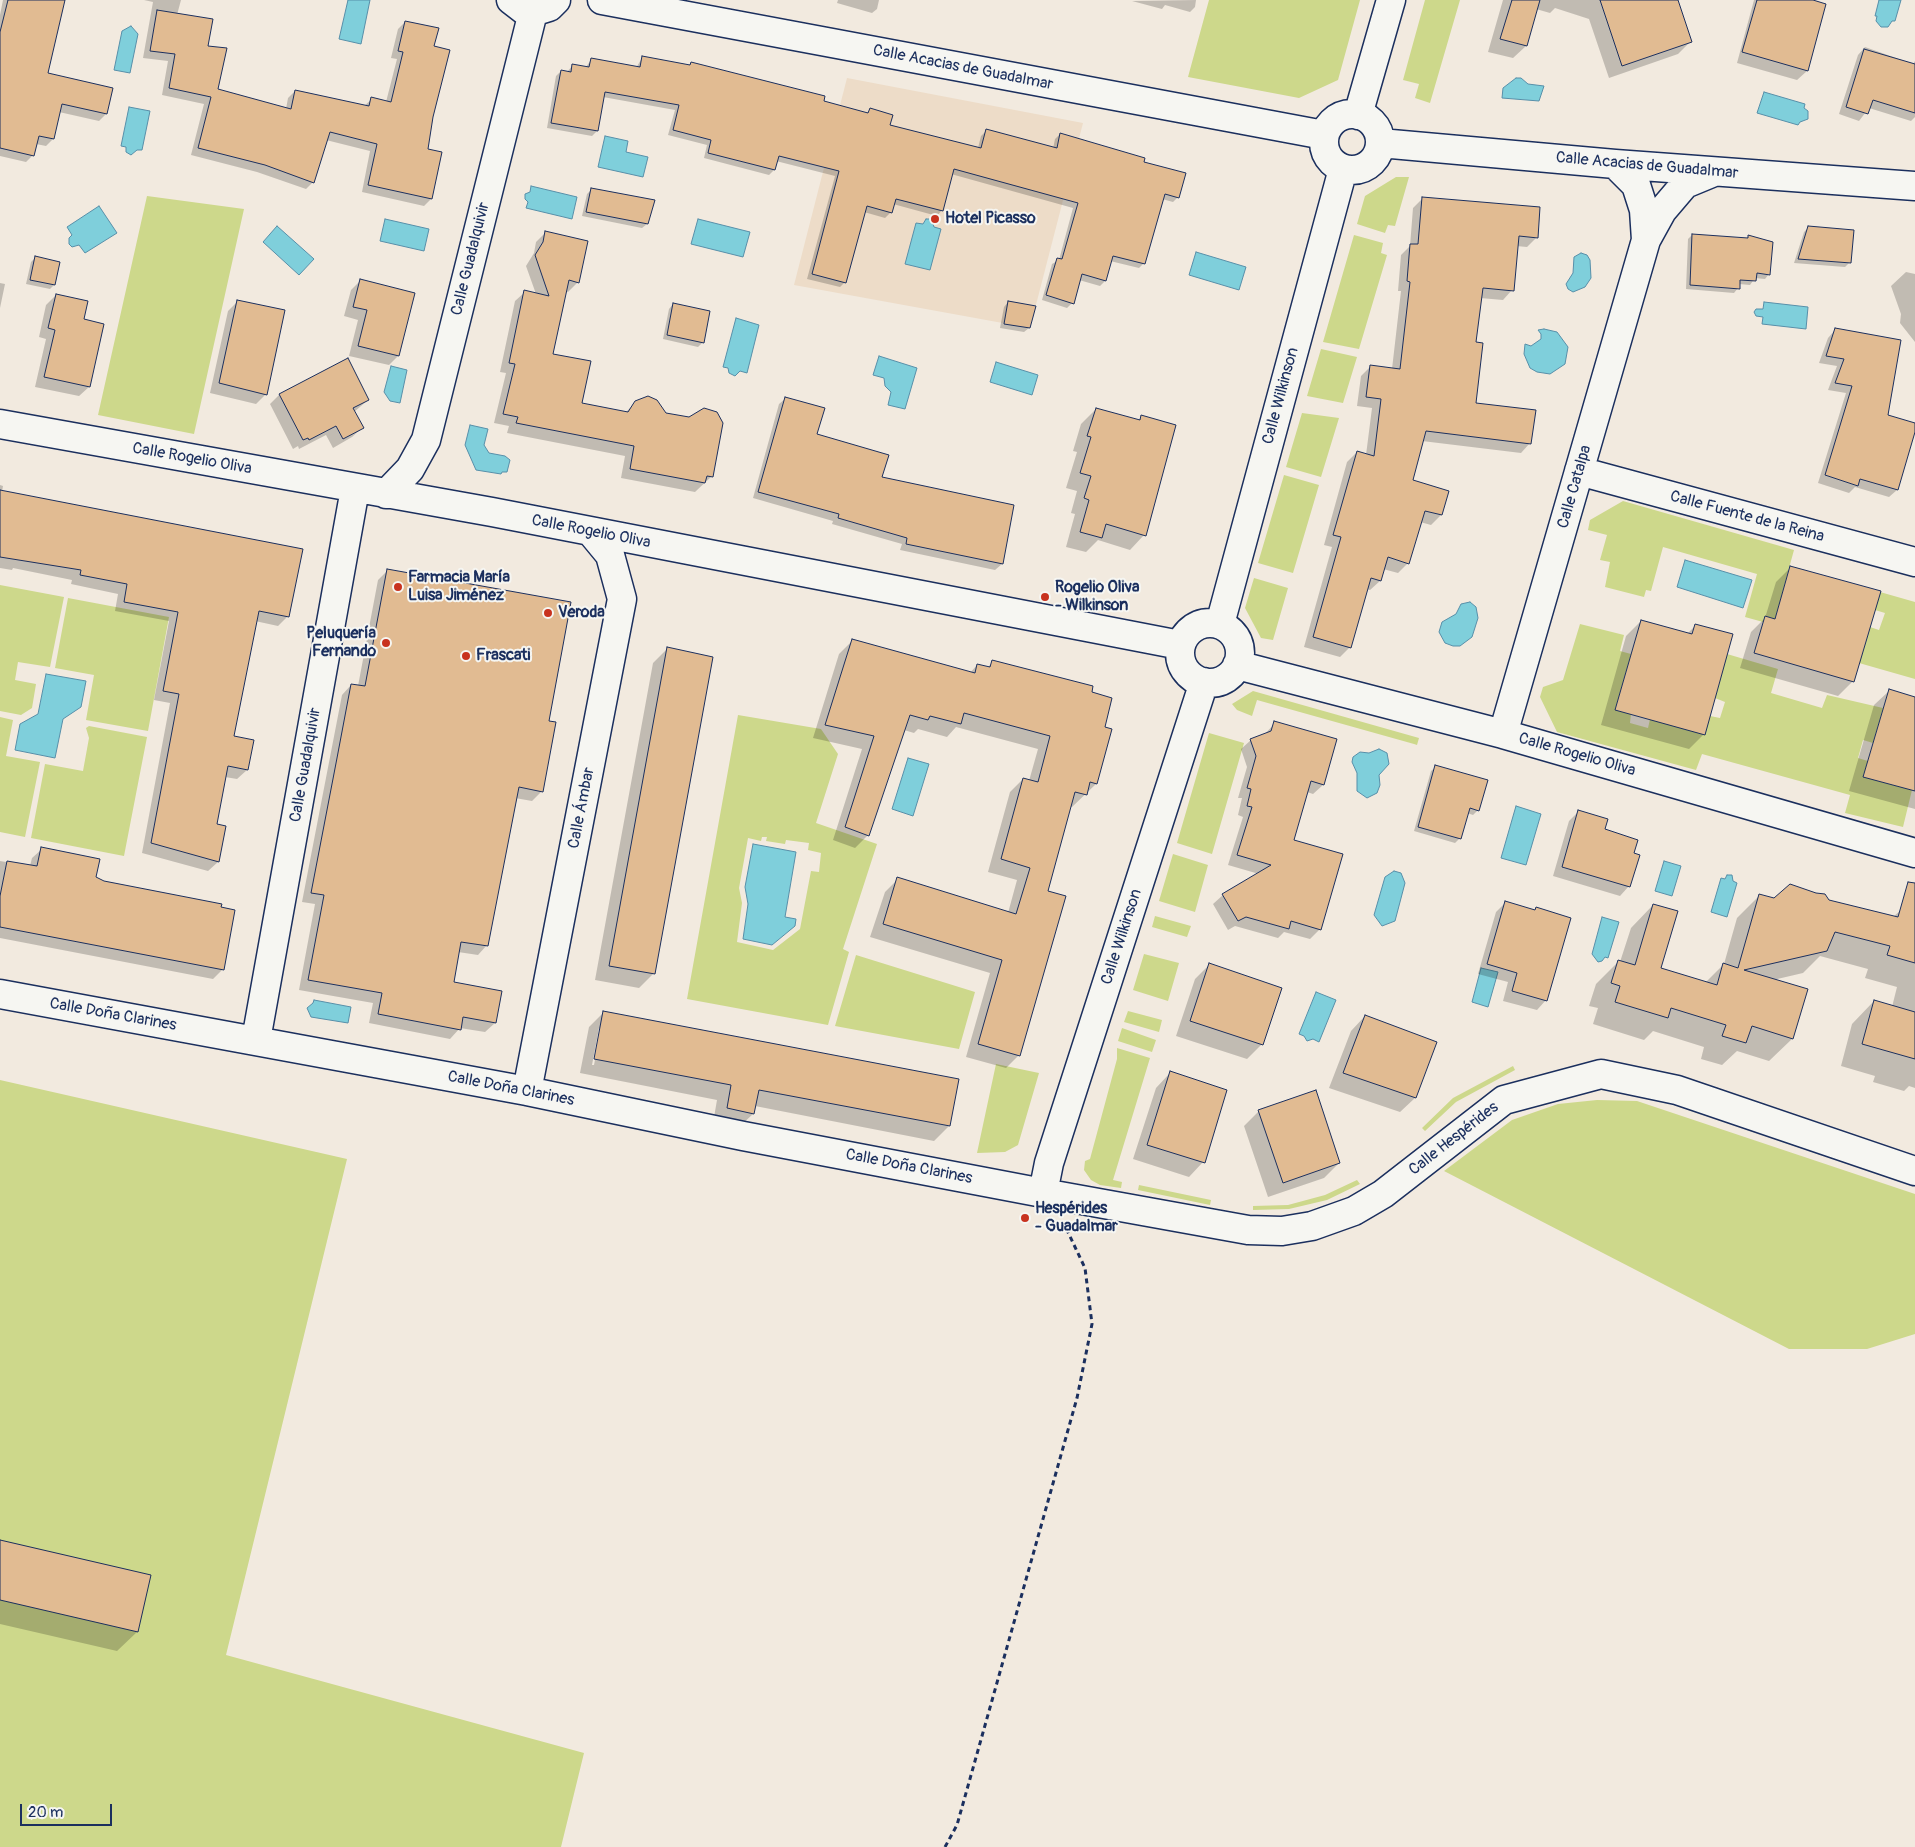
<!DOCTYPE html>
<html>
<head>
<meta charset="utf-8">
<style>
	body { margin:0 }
	#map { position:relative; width:1915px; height:1847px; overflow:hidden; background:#f2eadf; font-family:Pangolin,sans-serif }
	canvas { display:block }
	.scale { position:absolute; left:20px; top:1804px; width:92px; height:22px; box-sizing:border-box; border:2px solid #1b2f5e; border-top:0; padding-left:6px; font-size:15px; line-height:18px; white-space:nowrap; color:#1b2f5e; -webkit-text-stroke:4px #f6f6f2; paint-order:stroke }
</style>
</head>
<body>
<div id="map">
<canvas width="1915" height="1847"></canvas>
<div class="scale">20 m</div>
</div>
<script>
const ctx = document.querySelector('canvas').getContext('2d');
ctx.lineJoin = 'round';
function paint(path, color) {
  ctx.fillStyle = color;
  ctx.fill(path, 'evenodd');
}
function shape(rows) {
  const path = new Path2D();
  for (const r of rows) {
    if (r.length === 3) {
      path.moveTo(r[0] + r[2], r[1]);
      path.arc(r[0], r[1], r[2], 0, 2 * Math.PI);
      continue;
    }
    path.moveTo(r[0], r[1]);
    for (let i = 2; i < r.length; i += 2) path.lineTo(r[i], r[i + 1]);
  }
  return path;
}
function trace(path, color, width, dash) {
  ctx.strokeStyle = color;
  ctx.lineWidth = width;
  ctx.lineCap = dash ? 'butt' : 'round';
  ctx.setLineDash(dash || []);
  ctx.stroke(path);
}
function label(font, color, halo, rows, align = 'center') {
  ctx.font = font + ' Pangolin,sans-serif';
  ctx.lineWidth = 4;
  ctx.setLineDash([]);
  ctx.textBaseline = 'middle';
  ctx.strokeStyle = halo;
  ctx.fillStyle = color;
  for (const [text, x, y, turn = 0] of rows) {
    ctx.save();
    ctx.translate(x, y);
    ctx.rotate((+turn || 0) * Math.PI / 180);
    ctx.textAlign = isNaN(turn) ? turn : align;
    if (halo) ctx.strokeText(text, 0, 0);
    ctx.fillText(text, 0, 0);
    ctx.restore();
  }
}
const built = shape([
	[847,78,1083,123,1030,328,794,285]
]);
const green = shape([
	[1209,0,1360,0,1338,80,1299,98,1188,77],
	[1425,0,1460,0,1430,103,1415,98,1419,84,1403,80],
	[1396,177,1409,177,1395,226,1388,225,1385,233,1357,224,1365,196],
	[147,196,244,209,194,434,98,415],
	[1354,235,1383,243,1381,253,1387,255,1359,349,1323,342],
	[1321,349,1357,357,1343,403,1307,396],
	[1302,413,1339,418,1321,477,1286,467],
	[1284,475,1319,485,1293,573,1258,563],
	[1623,501,1794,550,1775,619,1765,616,1763,622,1745,617,1757,574,1663,547,1651,591,1646,590,1644,597,1605,587,1610,562,1600,560,1607,535,1588,530,1590,520],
	[1254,578,1288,588,1273,640,1261,638,1245,608],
	[0,585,64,597,50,667,18,662,15,680,36,684,32,708,21,715,0,711],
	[1880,592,1915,602,1915,679,1859,663,1870,627,1879,630,1885,613,1875,610],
	[68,598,169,617,148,731,86,720,94,675,55,668],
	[1580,624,1624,635,1620,651,1631,654,1615,710,1631,714,1630,723,1648,728,1650,719,1710,716,1720,718,1725,702,1715,698,1727,654,1778,669,1771,693,1822,708,1827,695,1883,708,1873,743,1863,740,1858,758,1868,761,1863,776,1912,790,1903,827,1845,813,1850,795,1702,754,1696,770,1557,732,1540,697,1543,687,1563,680],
	[1253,691,1419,738,1417,745,1414,744,1257,700,1252,716,1237,710,1232,704],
	[738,715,821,729,838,754,816,823,877,844,843,949,849,952,828,1025,687,999],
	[762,837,767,837,766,841,785,844,786,840,809,843,808,850,821,853,819,872,811,871,800,929,773,950,737,942,742,903,739,888,748,838,761,841],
	[0,717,13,720,6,756,40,762,25,837,0,832],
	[89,726,147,737,124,856,31,838,45,764,83,771,89,738,86,728],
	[1209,733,1244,743,1212,854,1177,843],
	[1173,854,1208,865,1195,912,1159,901],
	[1155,916,1191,926,1187,937,1152,927],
	[1144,954,1179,963,1168,1001,1133,990],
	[856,955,975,992,959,1049,835,1026],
	[1128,1011,1162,1020,1159,1032,1124,1022],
	[1122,1028,1156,1040,1152,1052,1118,1041],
	[1117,1048,1150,1058,1113,1180,1122,1182,1121,1188,1100,1185,1091,1180,1084,1170,1085,1161,1090,1159,1117,1059],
	[996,1064,1039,1073,1018,1145,1005,1152,977,1153],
	[1513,1066,1515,1070,1456,1102,1425,1131,1422,1128,1453,1098],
	[0,1080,347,1159,226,1655,584,1753,561,1847,0,1847],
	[1597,1100,1637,1101,1915,1194,1915,1334,1867,1349,1789,1349,1444,1171,1512,1120,1558,1104],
	[1357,1180,1360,1184,1327,1200,1289,1209,1253,1210,1253,1206,1288,1205,1325,1195],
	[1139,1185,1211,1200,1210,1205,1138,1190]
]);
const water = shape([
	[348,0,370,0,361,44,339,39,348,0],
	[1879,0,1901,0,1895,21,1892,21,1888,27,1881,27,1876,21,1877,16,1875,16,1879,0],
	[131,26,138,34,130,73,114,70,122,31,131,26],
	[1516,78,1521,78,1528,84,1544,86,1539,101,1502,98,1503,88,1516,78],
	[1764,92,1805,104,1804,108,1808,111,1808,119,1800,122,1798,125,1757,113,1764,92],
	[129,107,150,111,142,150,137,150,131,155,126,152,126,147,121,146,129,107],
	[605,136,628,141,626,152,648,157,643,177,598,167,605,136],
	[531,186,577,197,572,219,526,208,528,202,525,199,525,194,530,192,531,186],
	[99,206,117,233,85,253,79,245,72,247,69,244,69,238,72,235,67,227,99,206],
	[385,219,429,229,424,251,380,241,385,219],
	[698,219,750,232,743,257,691,244,698,219],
	[926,219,931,219,934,227,941,229,930,270,905,264,916,223,923,224,926,219],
	[277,226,314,259,299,275,263,242,277,226],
	[1196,252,1246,267,1239,290,1189,275,1196,252],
	[1581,253,1587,255,1590,260,1591,278,1585,287,1573,292,1568,289,1566,284,1573,273,1574,257,1581,253],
	[1764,302,1808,307,1806,329,1762,324,1763,317,1756,316,1754,312,1756,309,1763,309,1764,302],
	[736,318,759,325,747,373,740,371,735,376,729,373,728,368,723,367,736,318],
	[1544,329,1557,332,1568,347,1565,364,1550,374,1537,372,1530,368,1524,354,1525,344,1531,346,1541,339,1541,334,1538,330,1544,329],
	[879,356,917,368,905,409,888,405,891,392,885,386,884,378,873,375,879,356],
	[996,362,1038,375,1032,395,990,382,996,362],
	[391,366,407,370,400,403,390,401,384,392,391,366],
	[470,425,488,429,484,445,489,453,505,456,510,460,507,472,502,472,501,474,476,470,465,445,470,425],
	[1685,560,1752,580,1743,608,1677,587,1685,560],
	[1470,602,1476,607,1478,618,1472,637,1460,646,1453,646,1445,643,1439,632,1442,622,1456,614,1461,604,1470,602],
	[46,674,86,681,81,707,63,719,55,758,15,750,20,724,38,714,46,674],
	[1379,749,1387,753,1389,764,1379,775,1380,785,1377,793,1367,798,1357,791,1357,773,1352,762,1353,757,1360,752,1369,753,1379,749],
	[908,758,929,764,913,816,892,809,908,758],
	[1516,806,1541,814,1526,865,1501,858,1516,806],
	[753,844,796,852,785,917,796,919,795,926,772,945,743,939,748,904,745,887,753,844],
	[1664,861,1681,866,1672,896,1655,891,1664,861],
	[1394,871,1401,873,1405,883,1395,921,1382,926,1374,915,1385,877,1394,871],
	[1727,875,1732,875,1733,881,1737,883,1727,917,1711,912,1721,878,1725,879,1727,875],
	[1602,917,1619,922,1608,958,1605,957,1602,961,1598,962,1592,954,1602,917],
	[1481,968,1498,972,1488,1007,1472,1002,1481,968],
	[1316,992,1336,1000,1319,1042,1313,1039,1307,1041,1304,1036,1299,1034,1316,992],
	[314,1000,351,1007,348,1023,311,1017,307,1008,313,1003,314,1000]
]);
const shadow = shape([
	[3,0,64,0,47,73,106,114,99,121,59,112,53,139,46,146,36,144,33,155,26,162,0,156,0,15],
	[144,0,181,0,177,15,207,47,216,90,286,109,288,98,295,91,364,106,372,99,386,102,397,59,391,58,398,29,405,22,432,47,432,116,427,150,431,199,424,206,362,192,370,151,326,140,313,182,306,189,257,172,191,155,204,104,162,95,168,61,143,58,153,2],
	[838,0,879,0,877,9,872,13,837,3],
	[1196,0,1195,7,1190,12,1165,5,1162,9,1132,1],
	[1503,0,1677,0,1691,41,1678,54,1609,78,1589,19,1555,8,1550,13,1536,9,1526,46,1513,58,1488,52],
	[1754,0,1809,0,1807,71,1797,80,1737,63],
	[1865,47,1913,64,1915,61,1915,117,1911,121,1869,108,1859,121,1839,114,1858,55],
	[642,58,689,66,691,64,866,114,870,110,888,126,978,148,981,136,986,131,1053,149,1055,139,1060,134,1143,163,1178,197,1173,202,1162,199,1144,263,1139,268,1110,261,1105,281,1100,286,1079,280,1072,303,1067,308,1042,300,1052,264,1059,260,1073,208,951,174,942,210,937,216,893,204,890,213,885,218,864,212,845,282,840,287,807,279,835,176,776,161,774,170,769,175,704,158,707,145,668,135,675,110,603,97,597,131,592,136,547,128,556,76,561,71,567,72,573,65,586,67,591,60,636,68],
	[592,189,647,224,642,228,582,216,587,194],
	[1423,198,1536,238,1527,247,1516,246,1512,290,1503,300,1480,298,1474,343,1474,404,1530,443,1521,453,1422,441,1411,481,1441,515,1431,525,1420,522,1408,563,1398,573,1383,569,1380,581,1370,590,1366,589,1350,647,1340,657,1304,647,1332,547,1324,545,1347,462,1357,452,1366,455,1372,408,1357,406,1361,376,1371,366,1392,369,1401,291,1398,291,1401,255,1410,246,1413,208],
	[1808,228,1850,262,1845,267,1794,263,1804,232],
	[546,232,578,282,568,292,565,291,552,355,581,404,626,412,636,402,712,476,695,492,621,478,625,456,507,433,509,426,494,423,506,373,500,372,515,301,525,292,536,294,526,266,534,253,536,242],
	[1692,235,1746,239,1749,236,1769,274,1765,279,1755,278,1750,285,1739,284,1738,288,1734,293,1686,289,1688,239],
	[35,258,54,285,50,289,26,284,31,262],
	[1906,272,1915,274,1915,342,1900,323,1901,314,1891,286],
	[361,280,398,356,389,365,349,356,358,320,344,316,351,290],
	[0,283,5,284,0,308],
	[56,295,83,320,89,387,79,396,35,387,46,339,39,337,46,305],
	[238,301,266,394,256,404,210,393,228,311],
	[1008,302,1034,307,1029,328,1024,332,1000,328,1004,307],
	[673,304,703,342,698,347,663,339,669,309],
	[1835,330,1887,416,1915,425,1897,490,1889,497,1855,487,1849,493,1818,483,1846,393,1828,390,1837,366,1819,363,1828,338],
	[347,360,368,400,354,412,362,428,352,437,333,448,326,435,299,449,298,446,293,449,270,404,279,395],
	[786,398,815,435,881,478,1012,506,1002,564,995,570,900,550,902,544,832,524,833,521,753,498,779,404],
	[1096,409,1137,421,1142,417,1144,535,1130,550,1098,540,1086,552,1066,547,1075,514,1071,513,1077,491,1066,488,1077,452,1073,451,1081,424],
	[0,485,3,486,2,492,288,616,278,626,255,621,233,737,247,770,237,779,225,777,216,825,218,862,208,871,142,853,170,703,154,700,169,621,115,611,118,594,71,584,72,580,13,568,12,570,0,568],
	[1791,567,1853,681,1838,696,1740,668,1751,632,1765,618,1776,582],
	[388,570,547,722,542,791,532,801,515,798,487,945,478,955,458,952,453,983,495,1023,485,1032,460,1028,450,1039,369,1023,373,1003,299,990,315,904,302,902,342,695,351,685,358,686,378,580],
	[1641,621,1687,634,1696,625,1704,734,1689,749,1601,725,1626,636],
	[852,641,970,673,977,665,987,668,993,662,1090,693,1103,728,1096,784,1072,807,1069,807,1046,892,1019,1055,1006,1068,966,1057,990,973,870,937,885,892,898,879,1008,913,1017,880,988,872,1010,792,1023,779,1029,781,1038,749,956,727,947,737,918,729,914,733,904,730,868,835,855,848,833,840,862,749,813,738,839,654],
	[668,648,654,973,639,988,595,980,653,663],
	[1889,691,1915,698,1915,809,1849,791,1874,705],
	[1275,723,1336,740,1323,785,1313,794,1307,792,1293,840,1320,929,1310,939,1284,932,1278,938,1235,926,1228,930,1213,904,1223,895,1259,874,1228,865,1243,817,1238,815,1242,798,1238,798,1247,767,1241,749,1251,740,1264,735],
	[1436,767,1478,810,1473,815,1467,813,1460,838,1455,843,1414,831,1431,771],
	[1579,811,1632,854,1629,886,1620,896,1553,876,1569,821],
	[42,849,94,878,223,969,213,979,0,938,0,861,30,866,32,858],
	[1760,895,1774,900,1828,901,1893,917,1901,910,1915,914,1915,1088,1909,1086,1904,1091,1873,1082,1875,1076,1841,1066,1852,1024,1874,1001,1892,1007,1897,987,1865,978,1868,969,1820,956,1803,973,1773,980,1792,1039,1769,1061,1737,1051,1722,1065,1701,1059,1704,1047,1653,1031,1644,1040,1593,1024,1598,1008,1589,1006,1596,984,1618,962,1620,962,1631,928,1653,905,1659,969,1705,983,1724,964,1737,918],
	[1505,903,1534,911,1536,909,1546,1000,1537,1010,1503,1001,1508,982,1478,974,1496,912],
	[1210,964,1262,1044,1247,1059,1176,1036,1195,979],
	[604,1012,949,1126,934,1141,755,1106,753,1114,738,1128,713,1123,717,1100,580,1073,589,1027],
	[599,1028,601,1028,594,1065,592,1065],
	[1365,1016,1415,1098,1400,1112,1329,1088,1351,1031],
	[1170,1073,1203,1162,1189,1177,1133,1159,1156,1088],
	[1259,1111,1339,1163,1324,1178,1268,1197,1244,1126],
	[0,1541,137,1632,117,1651,0,1624]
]);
const building = shape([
	[8,0,65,0,48,73,113,88,107,114,62,104,54,139,39,136,34,156,0,148,0,32,8,0],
	[1512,0,1540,0,1527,46,1500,39,1512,0],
	[1600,0,1678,0,1692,42,1622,66,1600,0],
	[1757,0,1813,0,1826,4,1808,71,1742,52,1757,0],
	[157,10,213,19,208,46,227,48,218,89,291,109,295,90,369,106,371,97,391,102,403,52,398,51,405,21,439,28,434,46,450,50,433,117,428,149,442,152,432,199,368,185,377,144,330,132,314,183,265,165,198,148,211,97,169,88,175,54,150,51,157,10],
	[1864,49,1915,64,1915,113,1873,100,1868,114,1846,107,1864,49],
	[642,56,690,65,691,62,825,96,824,101,868,113,870,108,893,115,890,125,981,148,986,129,1057,148,1060,133,1145,158,1144,162,1186,173,1179,198,1165,194,1145,264,1113,256,1106,281,1082,274,1074,304,1046,295,1057,258,1062,259,1078,203,954,169,943,211,896,199,892,213,867,206,846,283,812,274,839,171,779,156,775,170,708,153,711,140,673,130,679,105,605,92,598,131,551,123,561,70,571,72,572,64,589,67,591,58,640,67,642,56],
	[591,188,655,200,648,224,586,212,591,188],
	[1422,197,1540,207,1538,238,1519,236,1514,291,1483,288,1476,342,1483,343,1476,403,1536,410,1531,444,1426,431,1413,480,1449,491,1442,515,1425,511,1409,564,1388,557,1381,581,1371,578,1351,648,1313,637,1341,537,1333,535,1357,451,1374,456,1381,399,1366,397,1370,365,1400,369,1410,282,1407,281,1410,244,1418,244,1422,197],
	[1808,226,1854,230,1851,263,1798,259,1808,226],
	[545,231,588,241,579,283,569,280,553,354,591,361,582,403,628,412,635,401,648,396,657,400,666,413,689,417,704,408,717,412,723,423,713,477,707,476,705,483,630,469,634,446,516,423,518,417,503,414,515,364,509,363,524,290,549,296,535,255,543,242,545,231],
	[1692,234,1748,238,1748,235,1773,242,1770,275,1757,273,1756,281,1740,280,1740,289,1690,285,1692,234],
	[35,256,60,262,55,285,30,280,35,256],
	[360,279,415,293,399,356,358,346,367,310,353,307,360,279],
	[56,294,88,301,84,319,104,324,90,387,44,377,55,330,48,328,56,294],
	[237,300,285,310,267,395,219,383,237,300],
	[1008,301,1036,306,1030,328,1004,324,1008,301],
	[673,303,710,311,704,343,667,335,673,303],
	[1835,328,1901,340,1888,415,1915,423,1915,432,1898,490,1860,479,1858,486,1825,475,1852,386,1835,383,1844,359,1826,356,1835,328],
	[348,358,369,400,353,408,364,428,343,439,336,426,309,440,308,438,303,440,279,394,348,358],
	[785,397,825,408,817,434,889,455,882,477,1014,505,1003,564,906,544,907,538,838,518,839,514,758,492,785,397],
	[1096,408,1140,420,1141,415,1176,425,1146,536,1106,524,1102,538,1080,532,1089,500,1084,498,1091,476,1080,473,1091,437,1087,436,1096,408],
	[0,490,303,549,289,617,259,611,234,736,254,740,248,770,228,766,217,824,226,826,219,862,151,843,179,694,163,691,178,612,124,602,127,584,80,575,81,570,0,557,0,490],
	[1790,566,1881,591,1854,682,1754,653,1765,616,1775,619,1790,566],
	[387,569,571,602,549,721,556,722,543,792,519,787,488,946,461,942,454,982,502,991,496,1023,463,1017,461,1030,378,1014,382,993,308,980,324,895,311,893,337,758,351,684,365,686,387,569],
	[1641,620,1692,634,1695,624,1733,634,1705,735,1615,710,1641,620],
	[852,639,975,673,977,664,990,667,992,660,1093,686,1092,692,1112,698,1105,727,1112,729,1097,784,1090,782,1087,795,1075,792,1048,891,1066,896,1020,1056,978,1044,1002,960,883,924,897,877,1016,914,1030,868,1001,859,1023,778,1038,782,1050,736,964,713,961,724,930,716,928,720,910,715,869,836,845,827,874,736,825,725,852,639],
	[667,647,713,657,655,974,609,966,667,647],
	[1889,689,1915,697,1915,791,1863,777,1889,689],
	[1274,721,1337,739,1324,785,1311,781,1294,840,1343,854,1321,930,1291,921,1289,929,1246,917,1238,921,1222,894,1271,865,1237,855,1252,807,1247,806,1251,789,1247,788,1256,756,1250,739,1271,731,1274,721],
	[1435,765,1488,780,1479,811,1470,808,1461,839,1418,827,1435,765],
	[1578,810,1608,819,1605,829,1638,840,1634,853,1640,855,1630,887,1562,867,1578,810],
	[41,847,100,859,96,877,104,881,222,904,221,907,235,910,224,970,0,927,0,896,7,861,37,866,41,847],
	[1908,882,1915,883,1915,963,1887,955,1890,946,1835,932,1827,951,1744,970,1808,989,1793,1039,1752,1026,1746,1043,1722,1036,1726,1025,1671,1008,1668,1018,1615,1002,1620,986,1611,983,1618,960,1635,965,1653,904,1678,911,1661,968,1717,985,1723,963,1738,968,1759,894,1774,898,1790,884,1816,893,1825,894,1829,900,1898,917,1908,882],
	[1505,901,1535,910,1536,907,1571,918,1547,1001,1512,991,1517,973,1487,964,1505,901],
	[1209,963,1282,988,1263,1045,1190,1021,1209,963],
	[1874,1000,1915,1012,1915,1059,1862,1044,1874,1000],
	[603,1011,959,1079,950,1126,759,1090,754,1114,727,1108,731,1085,594,1059,603,1011],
	[1365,1015,1437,1042,1416,1098,1343,1073,1365,1015],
	[1170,1071,1227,1090,1205,1163,1147,1145,1170,1071],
	[1316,1090,1340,1163,1283,1183,1258,1110,1316,1090],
	[0,1540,151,1575,138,1632,0,1600,0,1540]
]);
const path = shape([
	[945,1847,957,1825,1077,1398,1092,1324,1085,1268,1066,1228]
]);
const street = shape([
	[511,0,524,10,533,12,549,7,556,0],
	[602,0,1324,135],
	[1352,142,28],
	[1358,115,1391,0],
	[1380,143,1615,164,1915,186],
	[1615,164,1636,185,1644,210,1646,240],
	[0,424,492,512,1180,645],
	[1579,471,1915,562],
	[386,494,410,469,426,440,533,12],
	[1210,653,30],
	[1220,624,1343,169],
	[1237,665,1503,734,1915,853],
	[1503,734,1646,240,1662,211,1685,184,1714,172],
	[0,994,527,1091,743,1136,1043,1193,1248,1230,1282,1231,1312,1226,1354,1211,1383,1194,1504,1100,1601,1074,1677,1090,1915,1171],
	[256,1040,355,489],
	[527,1091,622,599,610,555,591,532],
	[1043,1193,1049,1163,1204,682]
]);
const markers = [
	[935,219,5,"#c8321e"],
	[398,587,5,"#c8321e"],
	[1045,597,5,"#c8321e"],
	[548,613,5,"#c8321e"],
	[386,643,5,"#c8321e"],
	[466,656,5,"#c8321e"],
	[1025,1218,5,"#c8321e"]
];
const streetNames = [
	["Calle Acacias de Guadalmar",963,68,11],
	["Calle Acacias de Guadalmar",1647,166,5],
	["Calle Guadalquivir",471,259,-76],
	["Calle Wilkinson",1281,396,-75],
	["Calle Rogelio Oliva",192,459,10],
	["Calle Catalpa",1575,487,-74],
	["Calle Fuente de la Reina",1747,517,15],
	["Calle Rogelio Oliva",591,532,11],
	["Calle Rogelio Oliva",1577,755,16],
	["Calle Guadalquivir",306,765,-80],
	["Calle Ámbar",582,808,-79],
	["Calle Wilkinson",1122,937,-72],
	["Calle Doña Clarines",113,1015,10],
	["Calle Doña Clarines",511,1089,11],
	["Calle Hespérides",1454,1139,-38],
	["Calle Doña Clarines",909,1167,11]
];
const poiNames = [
	["Hotel Picasso",945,219],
	["Farmacia María",408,578],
	["Luisa Jiménez",408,596],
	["Rogelio Oliva",1055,588],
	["- Wilkinson",1055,606],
	["Veroda",558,613],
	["Peluquería",376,634,"right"],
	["Fernando",376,652,"right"],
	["Frascati",476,656],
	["Hespérides",1035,1209],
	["- Guadalmar",1035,1227]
];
paint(built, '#eddcc8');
paint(green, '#cdd88b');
paint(water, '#7fcfdb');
trace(water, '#578fa9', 1);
paint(shadow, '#0003');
paint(building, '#e1bb92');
trace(building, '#1b2f5e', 1);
trace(street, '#1b2f5e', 31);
trace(path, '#1b2f5e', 3, [5, 4]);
trace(street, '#f6f6f2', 28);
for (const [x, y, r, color] of markers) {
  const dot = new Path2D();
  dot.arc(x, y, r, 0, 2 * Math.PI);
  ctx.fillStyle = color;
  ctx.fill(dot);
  trace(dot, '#f6f6f2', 2);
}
label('16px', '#1b2f5e', '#f6f6f2', streetNames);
label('bold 16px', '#1b2f5e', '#f6f6f2', poiNames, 'left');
</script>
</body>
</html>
